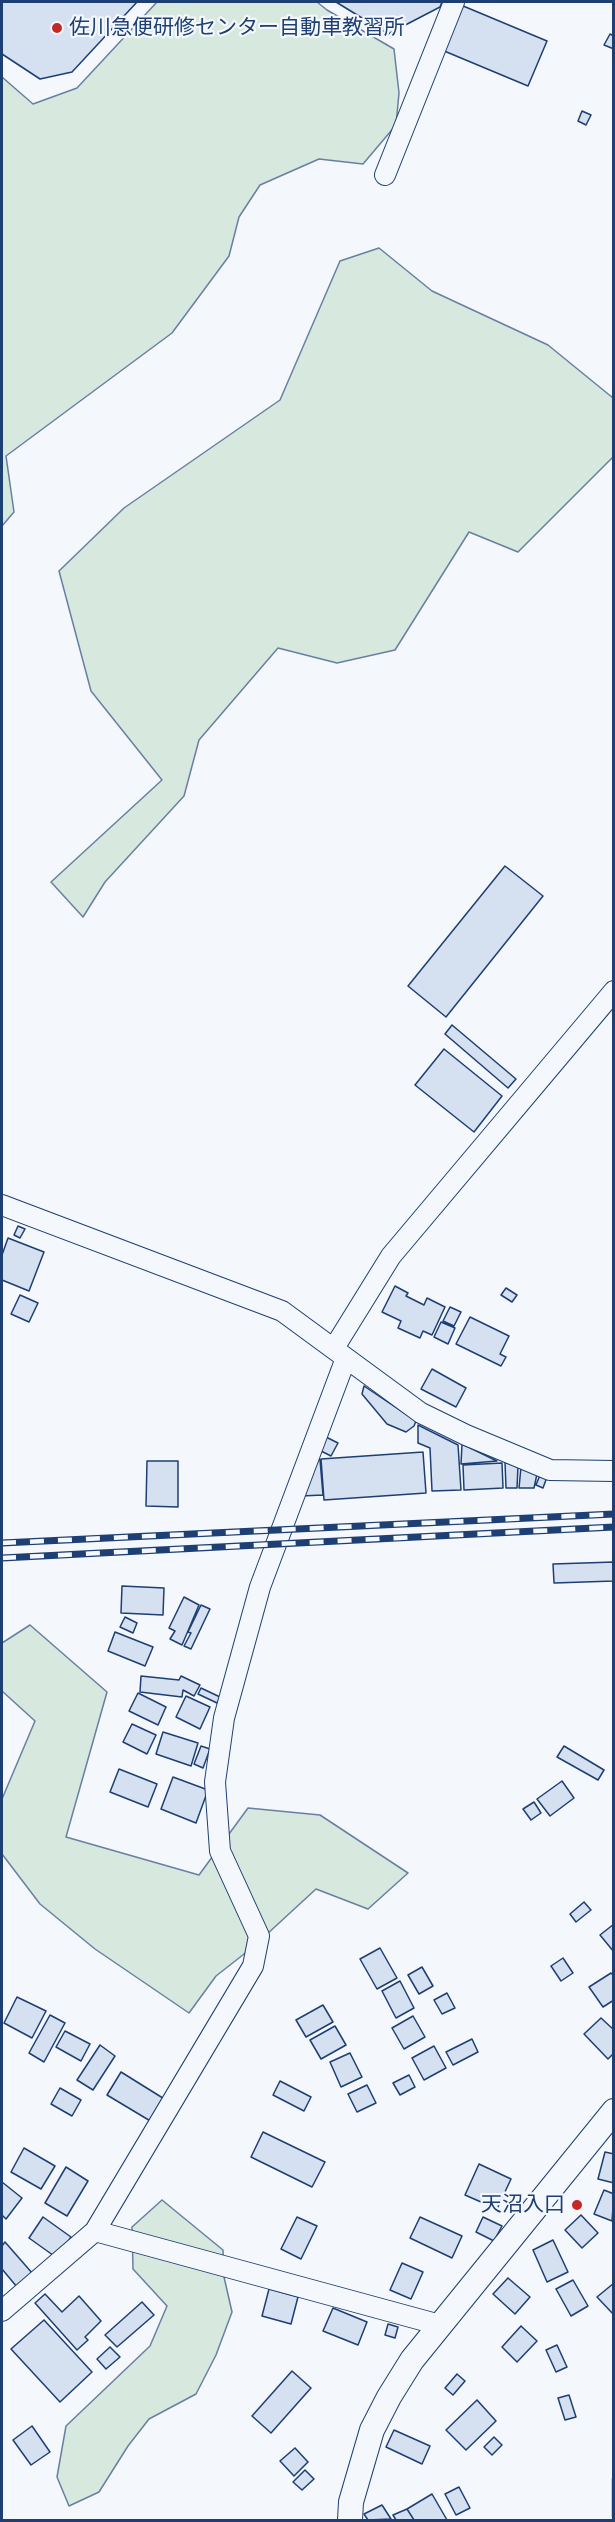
<!DOCTYPE html>
<html>
<head>
<meta charset="utf-8">
<style>
	body { margin:0 }
	#map { position:relative; width:615px; height:2522px; overflow:hidden; background:#f4f7fb; font-family:Mulish,sans-serif }
	canvas { display:block }
	.frame { position:absolute; inset:0; border:3px solid #1d3f73; pointer-events:none }
</style>
</head>
<body>
<div id="map">
<canvas width="615" height="2522"></canvas>
<div class="frame"></div>
</div>
<script>
const ctx = document.querySelector('canvas').getContext('2d');
ctx.lineJoin = 'round';
function paint(path, color) {
  ctx.fillStyle = color;
  ctx.fill(path, 'evenodd');
}
function shape(rows) {
  const path = new Path2D();
  for (const r of rows) {
    path.moveTo(r[0], r[1]);
    for (let i = 2; i < r.length; i += 2) path.lineTo(r[i], r[i + 1]);
  }
  return path;
}
function trace(path, color, width, dash) {
  ctx.strokeStyle = color;
  ctx.lineWidth = width;
  ctx.lineCap = dash ? 'butt' : 'round';
  ctx.setLineDash(dash || []);
  ctx.stroke(path);
}
function label(font, color, halo, rows, align = 'center') {
  ctx.font = font + ' Mulish,"Noto Sans JP",sans-serif';
  ctx.lineWidth = 4.5;
  ctx.setLineDash([]);
  ctx.textBaseline = 'middle';
  ctx.strokeStyle = halo;
  ctx.fillStyle = color;
  for (const [text, x, y, turn = 0] of rows) {
    ctx.save();
    ctx.translate(x, y);
    ctx.rotate((+turn || 0) * Math.PI / 180);
    ctx.textAlign = isNaN(turn) ? turn : align;
    if (halo) ctx.strokeText(text, 0, 0);
    ctx.fillText(text, 0, 0);
    ctx.restore();
  }
}
const green = shape([
	[157,2,317,2,327,10,394,49,399,93,396,125,363,164,319,159,260,185,239,217,229,256,172,333,6,456,14,512,2,526,2,77,33,104,77,88,157,2],
	[379,248,432,291,548,345,613,398,613,457,518,552,469,532,395,650,337,663,278,648,199,740,184,796,105,882,83,917,51,882,162,780,91,691,59,571,124,508,280,400,340,261,379,248],
	[30,1625,107,1692,66,1837,199,1875,248,1808,320,1815,408,1873,368,1909,316,1889,253,1947,216,1976,189,2013,95,1949,40,1904,2,1854,2,1799,35,1721,2,1691,2,1643,30,1625],
	[162,2200,223,2250,224,2277,232,2312,216,2355,196,2394,149,2419,128,2446,99,2492,69,2506,57,2477,66,2426,150,2346,167,2306,133,2269,132,2227,162,2200]
]);
const stream = shape([
	[614,2480,614,2516]
]);
const building = shape([
	[2,2,137,2,72,72,40,79,2,54,2,2],
	[336,2,442,2,440,7,388,34,336,2],
	[456,3,547,41,528,86,437,48,456,3],
	[610,34,614,36,614,49,604,45,610,34],
	[582,111,591,115,586,125,578,121,582,111],
	[505,866,543,896,446,1017,408,986,505,866],
	[452,1025,516,1079,508,1088,445,1034,452,1025],
	[444,1049,502,1096,474,1132,415,1085,444,1049],
	[18,1226,25,1229,20,1238,14,1235,18,1226],
	[8,1238,44,1252,29,1291,2,1280,2,1255,8,1238],
	[395,1286,408,1293,406,1296,424,1305,427,1298,445,1307,432,1335,423,1331,420,1338,398,1328,401,1321,382,1312,395,1286],
	[506,1288,517,1295,512,1302,501,1295,506,1288],
	[20,1295,38,1303,29,1322,11,1314,20,1295],
	[450,1307,461,1312,454,1326,443,1321,450,1307],
	[470,1317,509,1336,500,1354,506,1357,501,1366,456,1344,470,1317],
	[441,1322,455,1328,448,1344,434,1337,441,1322],
	[432,1369,466,1388,456,1407,421,1389,432,1369],
	[364,1386,416,1421,414,1426,406,1432,387,1424,362,1394,364,1386],
	[418,1425,458,1445,461,1490,432,1491,430,1448,418,1443,418,1425],
	[326,1437,338,1443,331,1456,319,1450,326,1437],
	[462,1444,497,1461,461,1464,462,1444],
	[423,1452,426,1493,324,1500,321,1459,423,1452],
	[318,1459,320,1460,323,1495,301,1496,318,1459],
	[147,1461,178,1461,178,1507,146,1506,147,1461],
	[505,1462,518,1466,517,1488,506,1488,505,1462],
	[502,1463,503,1488,464,1490,463,1465,502,1463],
	[521,1467,537,1474,534,1488,519,1488,521,1467],
	[540,1475,547,1477,543,1488,536,1485,540,1475],
	[614,1562,614,1581,554,1583,553,1564,614,1562],
	[122,1586,164,1588,163,1615,121,1613,122,1586],
	[184,1597,199,1605,182,1645,170,1639,175,1631,169,1628,184,1597],
	[201,1605,210,1609,191,1649,184,1646,191,1633,188,1632,201,1605],
	[125,1617,137,1623,133,1633,120,1627,125,1617],
	[115,1632,153,1647,145,1666,108,1651,115,1632],
	[141,1676,179,1680,181,1676,200,1685,194,1696,183,1690,182,1697,140,1692,141,1676],
	[201,1688,220,1697,217,1703,198,1694,201,1688],
	[138,1693,166,1707,158,1725,129,1711,138,1693],
	[186,1696,210,1707,200,1729,176,1717,186,1696],
	[132,1724,156,1735,147,1754,123,1742,132,1724],
	[163,1732,198,1743,191,1766,156,1754,163,1732],
	[201,1746,210,1749,203,1768,194,1764,201,1746],
	[564,1746,604,1770,598,1780,557,1757,564,1746],
	[119,1769,157,1784,148,1807,110,1792,119,1769],
	[173,1777,208,1790,196,1823,161,1809,173,1777],
	[562,1781,574,1798,550,1816,537,1799,562,1781],
	[534,1802,541,1813,531,1820,523,1809,534,1802],
	[584,1902,591,1910,576,1922,570,1914,584,1902],
	[614,1924,614,1952,600,1935,614,1924],
	[380,1948,397,1978,377,1989,360,1959,380,1948],
	[563,1958,573,1973,561,1981,551,1966,563,1958],
	[422,1967,433,1986,419,1994,408,1975,422,1967],
	[611,1973,614,1976,614,2000,603,2007,589,1987,611,1973],
	[400,1981,414,2008,396,2018,382,1991,400,1981],
	[447,1993,455,2008,442,2014,434,2000,447,1993],
	[17,1997,46,2011,32,2038,4,2023,17,1997],
	[323,2005,333,2022,306,2037,296,2020,323,2005],
	[50,2015,65,2023,44,2062,29,2053,50,2015],
	[413,2016,425,2037,404,2049,392,2028,413,2016],
	[601,2018,614,2030,614,2053,608,2059,584,2034,601,2018],
	[335,2026,346,2045,321,2059,310,2040,335,2026],
	[65,2031,90,2044,81,2061,56,2047,65,2031],
	[472,2039,478,2052,453,2065,446,2052,472,2039],
	[100,2045,115,2056,93,2090,77,2080,100,2045],
	[434,2046,446,2068,424,2080,412,2058,434,2046],
	[350,2053,362,2077,341,2087,330,2062,350,2053],
	[121,2072,166,2100,152,2122,107,2095,121,2072],
	[409,2075,415,2087,400,2095,393,2083,409,2075],
	[280,2081,311,2097,304,2111,273,2095,280,2081],
	[367,2085,376,2103,357,2112,348,2094,367,2085],
	[60,2088,81,2100,72,2116,51,2104,60,2088],
	[263,2132,325,2162,312,2187,251,2157,263,2132],
	[24,2148,55,2166,41,2189,11,2172,24,2148],
	[605,2152,614,2154,614,2183,598,2179,605,2152],
	[479,2164,511,2179,497,2209,465,2195,479,2164],
	[66,2167,88,2181,67,2216,45,2203,66,2167],
	[2,2182,22,2198,6,2219,2,2215,2,2182],
	[604,2190,614,2194,612,2221,594,2214,604,2190],
	[581,2215,598,2233,582,2248,565,2230,581,2215],
	[43,2217,71,2237,57,2258,29,2238,43,2217],
	[297,2217,317,2226,301,2259,281,2249,297,2217],
	[420,2217,462,2236,452,2258,410,2238,420,2217],
	[483,2217,502,2226,494,2241,476,2232,483,2217],
	[553,2240,568,2272,547,2282,533,2250,553,2240],
	[5,2242,33,2274,17,2287,2,2269,2,2246,5,2242],
	[402,2263,423,2272,411,2299,390,2290,402,2263],
	[508,2278,530,2297,515,2314,493,2294,508,2278],
	[573,2280,588,2306,571,2316,556,2289,573,2280],
	[614,2283,614,2315,597,2297,614,2283],
	[269,2289,298,2297,291,2324,262,2316,269,2289],
	[45,2294,62,2312,79,2296,101,2321,85,2337,88,2340,77,2350,35,2303,45,2294],
	[142,2302,154,2315,117,2347,105,2335,142,2302],
	[333,2308,367,2322,358,2345,323,2331,333,2308],
	[44,2320,92,2372,60,2402,11,2349,44,2320],
	[388,2324,398,2327,395,2338,385,2335,388,2324],
	[521,2326,537,2341,517,2362,502,2347,521,2326],
	[557,2345,567,2367,556,2372,546,2350,557,2345],
	[110,2347,120,2357,106,2369,97,2359,110,2347],
	[292,2371,311,2388,271,2433,252,2416,292,2371],
	[457,2374,465,2381,453,2395,445,2388,457,2374],
	[569,2395,576,2417,565,2420,558,2398,569,2395],
	[477,2400,496,2421,466,2450,446,2430,477,2400],
	[32,2426,50,2452,31,2465,13,2440,32,2426],
	[394,2430,430,2446,422,2464,386,2447,394,2430],
	[494,2437,502,2445,492,2455,484,2447,494,2437],
	[295,2448,308,2462,294,2476,280,2461,295,2448],
	[305,2470,314,2479,302,2490,293,2482,305,2470],
	[459,2487,470,2508,456,2515,445,2494,459,2487],
	[432,2494,447,2520,414,2520,407,2509,432,2494],
	[382,2505,391,2519,368,2520,364,2514,382,2505],
	[407,2509,414,2520,396,2520,393,2515,407,2509]
]);
const minor = shape([
	[385,175,454,2],
	[2,1205,282,1311,421,1413,466,1435,550,1470,614,1471],
	[334,1348,391,1256,614,991],
	[95,2231,440,2325],
	[2,2311,95,2231,253,1966,259,1936,220,1851,215,1782,224,1718,260,1587,346,1358]
]);
const tertiary = shape([
	[350,2520,351,2502,372,2430,389,2397,412,2360,614,2111]
]);
const rail = shape([
	[2,1543,614,1514],
	[2,1558,614,1527]
]);
const markers = [
	[57,28,6,"#c62828"],
	[577,2205,6,"#c62828"]
];
const poiNames = [
	["佐川急便研修センター自動車教習所",69,28],
	["天沼入口",565,2205,"right"]
];
paint(green, '#d7e8df');
trace(green, '#687fa3', 1.5);
trace(stream, '#bed0e5', 6);
paint(building, '#d5e0f0');
trace(building, '#1d3f73', 1.5);
trace(minor, '#1d3f73', 22);
trace(tertiary, '#1d3f73', 26);
trace(minor, '#f4f7fb', 20);
trace(tertiary, '#f4f7fb', 24);
trace(rail, '#1d3f73', 7);
trace(rail, '#f4f7fb', 4.5, [14]);
for (const [x, y, r, color] of markers) {
  const dot = new Path2D();
  dot.arc(x, y, r, 0, 2 * Math.PI);
  ctx.fillStyle = color;
  ctx.fill(dot);
  trace(dot, '#f4f7fb', 2);
}
label('21px', '#1d3f73', '#f4f7fb', poiNames, 'left');
</script>
</body>
</html>
